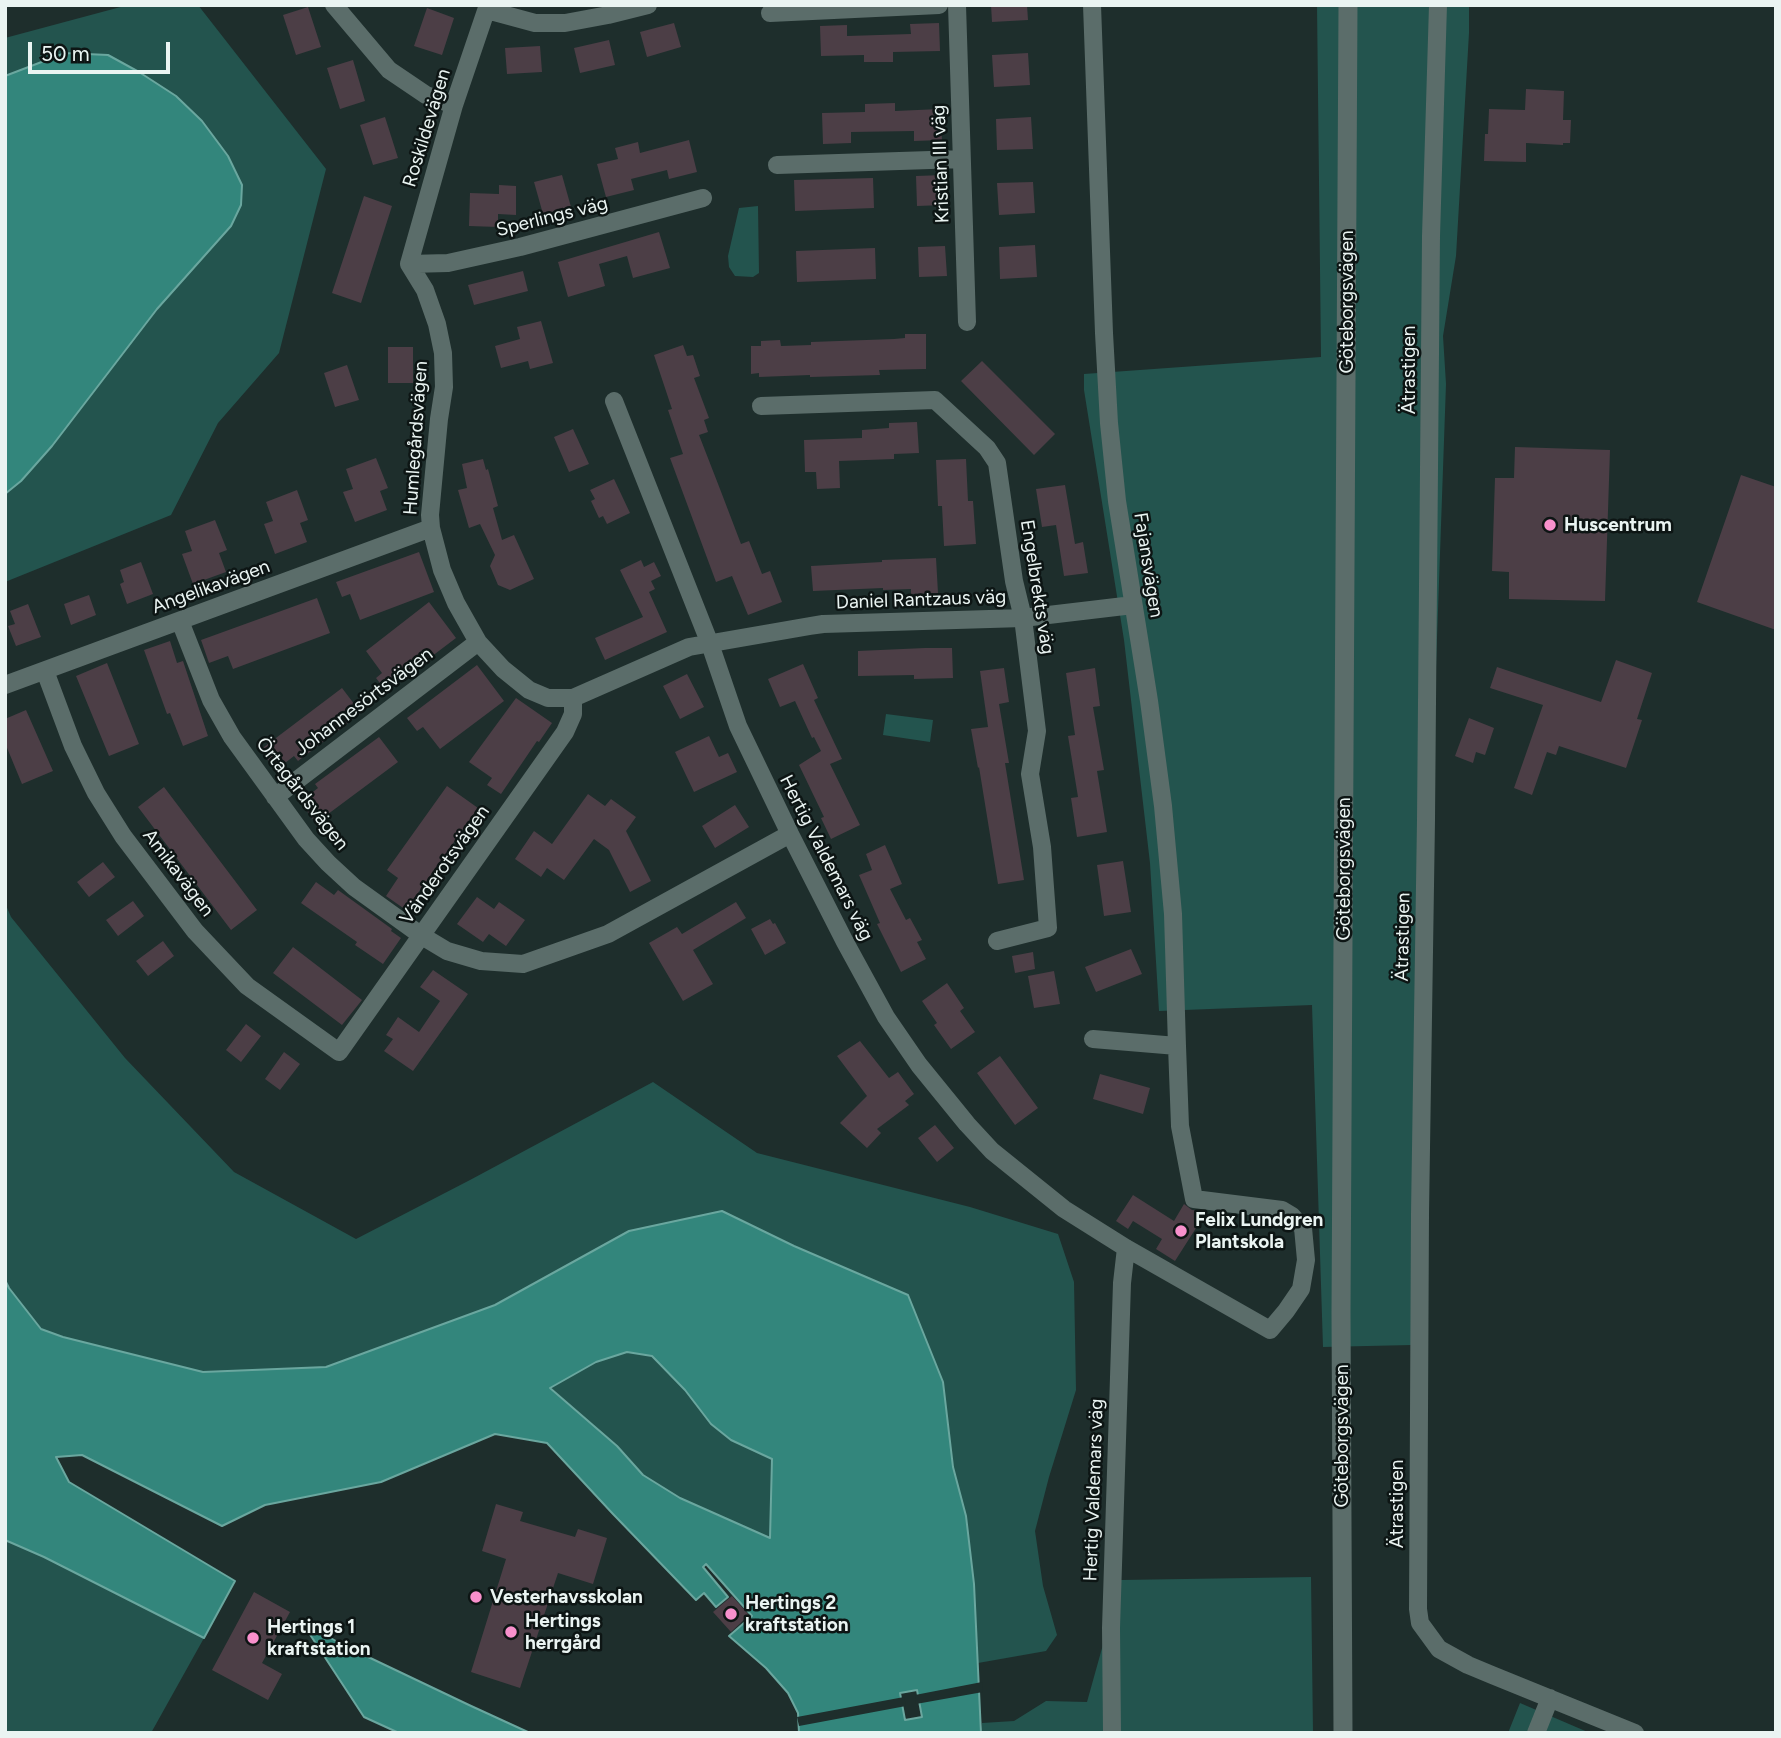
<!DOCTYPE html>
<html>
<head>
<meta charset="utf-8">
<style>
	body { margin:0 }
	#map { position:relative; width:1781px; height:1738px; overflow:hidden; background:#1e2e2c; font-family:Figtree,sans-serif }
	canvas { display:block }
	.frame { position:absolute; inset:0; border:7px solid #eaf4f2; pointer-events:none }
	.scale { position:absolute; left:28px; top:42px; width:142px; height:32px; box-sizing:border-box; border:4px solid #eaf4f2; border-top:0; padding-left:9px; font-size:21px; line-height:24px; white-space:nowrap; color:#eaf4f2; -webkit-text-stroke:5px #0d1514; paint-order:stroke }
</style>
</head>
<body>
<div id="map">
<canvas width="1781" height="1738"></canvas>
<div class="frame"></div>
<div class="scale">50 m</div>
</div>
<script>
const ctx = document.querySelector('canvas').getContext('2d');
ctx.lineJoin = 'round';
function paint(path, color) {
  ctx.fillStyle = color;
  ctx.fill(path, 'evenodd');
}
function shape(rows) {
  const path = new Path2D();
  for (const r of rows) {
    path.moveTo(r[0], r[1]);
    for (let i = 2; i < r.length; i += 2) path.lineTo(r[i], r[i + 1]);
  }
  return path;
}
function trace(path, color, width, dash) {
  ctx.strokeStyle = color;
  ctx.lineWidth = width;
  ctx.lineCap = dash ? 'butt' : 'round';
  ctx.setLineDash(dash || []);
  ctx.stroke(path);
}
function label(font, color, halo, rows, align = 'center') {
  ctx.font = font + ' Figtree,sans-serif';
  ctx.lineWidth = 5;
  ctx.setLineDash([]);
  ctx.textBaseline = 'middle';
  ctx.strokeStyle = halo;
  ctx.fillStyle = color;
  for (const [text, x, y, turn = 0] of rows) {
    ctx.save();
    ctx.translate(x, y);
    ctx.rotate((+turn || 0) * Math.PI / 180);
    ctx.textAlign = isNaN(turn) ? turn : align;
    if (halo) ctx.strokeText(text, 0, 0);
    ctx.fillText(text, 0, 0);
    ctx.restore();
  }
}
const green = shape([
	[128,5,198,5,326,169,279,353,218,423,171,515,5,582,5,494,21,480,157,309,231,226,176,96,139,72,108,55,65,53,5,76,5,38],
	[1317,5,1469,5,1469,33,1456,256,1443,336,1446,384,1412,1345,1323,1347,1312,1005,1159,1011,1150,863,1124,640,1084,390,1084,374,1321,357],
	[758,206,759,273,753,277,735,276,729,267,728,256,739,208],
	[886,714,933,720,930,742,883,735],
	[5,903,11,917,125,1058,234,1172,356,1239,470,1180,653,1082,757,1153,970,1207,1058,1234,1074,1282,1076,1390,1049,1477,1035,1531,1043,1586,1057,1635,1046,1651,978,1663,974,1584,966,1516,953,1467,794,1246,722,1211,629,1231,495,1305,326,1367,203,1372,63,1337,41,1329,9,1288,5,1280],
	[627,1352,652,1356,685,1390,711,1424,731,1440,772,1459,770,1539,680,1498,643,1475,617,1446,550,1387,596,1362],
	[5,1540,44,1557,204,1638,151,1733,5,1733],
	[1311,1577,1313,1733,981,1733,982,1723,1014,1721,1046,1701,1087,1702,1121,1580],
	[1520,1703,1590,1733,1508,1733]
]);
const water = shape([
	[65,53,108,55,139,72,176,96,202,121,228,156,242,185,241,205,231,226,157,309,52,446,21,481,5,494,5,76,65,53],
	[722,1211,794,1246,908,1295,943,1382,953,1467,966,1516,974,1584,981,1733,799,1733,798,1713,788,1693,766,1668,729,1636,752,1616,706,1564,703,1567,728,1597,716,1607,704,1593,696,1600,613,1514,547,1443,495,1434,381,1482,265,1505,222,1526,82,1455,56,1457,69,1482,235,1581,204,1638,44,1557,5,1540,5,1280,9,1288,41,1329,63,1337,203,1372,326,1367,495,1305,629,1231,722,1211],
	[627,1352,652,1356,685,1390,711,1424,731,1440,772,1459,770,1538,680,1498,643,1475,617,1446,550,1388,596,1362,627,1352],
	[917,1690,922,1717,905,1720,900,1693,917,1690],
	[311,1627,343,1645,469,1705,530,1733,399,1733,364,1717,307,1630,311,1627]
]);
const pier = shape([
	[982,1682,983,1692,916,1704,915,1695],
	[904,1697,906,1706,799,1726,797,1717]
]);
const building = shape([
	[991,5,1027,5,1028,20,992,22],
	[308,7,321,47,296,55,283,15],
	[427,8,454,18,442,55,414,46],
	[674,23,681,47,647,57,640,32],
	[939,23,940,51,893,52,893,62,864,62,864,55,821,56,820,26,847,25,847,36,911,34,910,24],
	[609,40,615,65,580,73,574,48],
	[540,46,542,72,507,74,505,48],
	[1028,53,1030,85,994,87,992,55],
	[353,60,365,101,340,109,327,68],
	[1526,89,1564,91,1563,120,1571,120,1570,143,1563,143,1563,145,1526,143,1526,162,1484,161,1485,134,1488,134,1489,109,1525,110],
	[895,103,895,111,940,109,942,140,914,141,914,131,851,132,851,143,823,144,822,113,865,112,865,104],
	[385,117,398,158,373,165,360,125],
	[1031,117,1033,149,997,150,996,119],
	[689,140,697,172,669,179,667,170,631,179,634,190,606,197,597,164,618,159,615,148,638,142,640,153],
	[562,175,571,207,543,214,534,182],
	[944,175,944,205,917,206,916,176],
	[873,178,874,208,795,211,794,180],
	[1033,182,1035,213,999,215,997,183],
	[499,185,516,186,516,215,498,214,498,227,469,226,470,193,499,194],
	[364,196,392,206,361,303,332,293],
	[659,232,670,268,633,278,627,256,599,264,605,286,568,297,558,262],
	[1035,245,1037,277,1000,279,999,247],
	[945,246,947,276,919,277,918,247],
	[875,248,876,279,797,282,796,251],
	[523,271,528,291,474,305,468,285],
	[541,321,553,363,530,369,528,361,501,368,495,346,520,339,517,327],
	[905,334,926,334,926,369,879,370,880,375,810,377,810,375,759,377,759,373,751,374,751,346,761,346,761,341,780,340,781,346,811,345,811,342,894,339,905,338],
	[683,345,687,356,693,355,700,376,694,378,709,418,704,420,708,432,699,435,720,489,741,544,749,541,762,574,770,571,782,602,748,615,732,576,716,582,670,458,683,454,668,410,672,409,654,355],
	[388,347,413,347,413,383,388,383],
	[982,361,1055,434,1034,455,961,381],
	[347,365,359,400,335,407,324,373],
	[917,422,919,453,894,454,894,459,839,461,840,488,817,489,816,472,805,472,804,440,862,438,862,430,889,428,889,423],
	[573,429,589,464,569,472,554,437],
	[1515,447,1610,450,1605,601,1509,599,1509,572,1492,571,1495,478,1514,478],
	[376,458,388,488,380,491,387,510,355,522,343,492,353,489,346,469],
	[483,459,486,470,488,469,498,506,493,508,502,540,514,535,534,579,510,590,498,585,490,566,495,555,480,524,469,528,458,490,467,488,462,464],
	[966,459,968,501,973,501,976,544,944,546,942,506,938,506,936,460],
	[1741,475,1776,487,1776,630,1697,602],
	[614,479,630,513,607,524,603,516,599,518,591,501,595,499,590,490],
	[1065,485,1075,544,1083,542,1088,573,1064,576,1056,525,1042,527,1036,489],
	[297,490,308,520,300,523,307,542,275,554,264,524,273,521,266,502],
	[215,520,227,550,219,553,226,572,193,584,182,554,192,551,185,531],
	[419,552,434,592,360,620,350,594,342,597,336,582],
	[936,558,938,593,911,594,911,589,883,590,883,588,813,591,811,566,882,562,882,560],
	[641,560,644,567,654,562,661,576,651,581,655,589,649,592,667,632,605,660,595,638,643,617,620,570],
	[141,562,153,594,127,604,120,584,124,582,120,570],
	[89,595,96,615,71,625,64,604],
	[317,598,330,633,233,669,228,656,209,663,201,640],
	[429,602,456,638,386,691,376,678,382,673,366,651],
	[28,604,41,637,16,646,8,626,15,624,10,611],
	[170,641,177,663,183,661,208,736,183,746,170,713,167,714,144,650],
	[925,648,952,648,953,678,914,679,914,675,858,676,858,651],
	[1616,660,1652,673,1637,719,1642,720,1626,768,1559,746,1556,755,1547,752,1532,795,1514,788,1543,705,1490,688,1497,667,1601,702],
	[107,663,139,744,109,756,76,676],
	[803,664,818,698,814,700,842,759,830,764,860,825,831,839,821,818,824,817,799,765,821,751,814,737,812,738,795,701,780,707,768,679],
	[477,665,504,701,440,749,423,727,417,731,407,718],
	[1004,668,1009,702,999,704,1009,763,1005,763,1024,880,998,884,979,767,978,768,971,729,988,727,980,671],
	[1095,668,1100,706,1093,707,1104,770,1097,771,1107,832,1077,837,1071,798,1078,797,1068,736,1075,735,1066,673],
	[687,674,704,707,680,719,663,686],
	[342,688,361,713,298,761,294,756,276,770,260,750],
	[516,698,552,723,539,742,537,741,501,794,487,785,492,778,469,762],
	[26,710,53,771,22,784,5,743,5,719],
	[1469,718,1494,728,1485,755,1476,752,1473,763,1455,756],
	[709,736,719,757,728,753,737,772,694,792,675,752],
	[379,737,398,762,316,823,300,802,318,788,315,784],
	[447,786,478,808,406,910,386,896,398,878,387,870],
	[164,787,257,910,231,930,138,807],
	[588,794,605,806,611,799,636,817,626,831,651,881,630,892,609,850,594,839,564,880,547,868,541,877,515,859,534,831,552,844],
	[735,805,749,827,715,848,702,826],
	[885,845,902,884,890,889,906,920,910,918,922,940,917,942,926,959,901,972,877,924,880,923,859,875,872,870,866,854],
	[1123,861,1131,912,1104,916,1097,865],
	[103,862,115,877,89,897,77,882],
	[316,882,334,895,338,890,392,929,391,931,401,938,383,964,355,945,357,942,301,903],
	[477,897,494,909,499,902,525,920,506,946,489,934,483,942,457,924],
	[133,901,144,916,118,936,106,920],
	[736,902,746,918,693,950,713,984,683,1001,649,943,677,927,682,934],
	[770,919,773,924,775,923,786,943,765,955,751,929],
	[163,941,174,956,148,976,136,961],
	[293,947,362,1000,342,1025,273,973],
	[1131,949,1142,974,1096,992,1085,967],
	[1033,952,1035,969,1015,973,1012,956],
	[433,970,468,994,413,1071,384,1051,393,1039,386,1035,398,1017,419,1032,440,1001,420,987],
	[1054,971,1060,1004,1034,1008,1028,976],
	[947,983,964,1008,960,1011,975,1032,951,1049,934,1025,937,1023,922,1001],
	[246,1024,261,1036,241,1062,226,1050],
	[860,1041,889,1078,898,1072,914,1094,905,1101,909,1105,877,1129,881,1133,867,1148,840,1123,867,1096,837,1056],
	[284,1052,300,1064,280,1090,265,1079],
	[1000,1056,1038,1108,1015,1125,977,1073],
	[1100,1074,1150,1088,1143,1114,1093,1099],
	[935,1125,954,1148,937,1162,918,1138],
	[1133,1195,1174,1221,1184,1204,1192,1210,1201,1211,1205,1214,1175,1261,1156,1249,1162,1239,1133,1221,1128,1229,1116,1221],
	[496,1504,523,1512,520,1521,575,1537,578,1529,607,1538,593,1584,558,1573,520,1688,471,1672,506,1559,482,1551],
	[254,1592,290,1612,262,1663,282,1674,268,1700,212,1670],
	[732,1596,749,1615,731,1632,713,1612]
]);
const minor = shape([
	[334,5,389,70,426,95,454,105],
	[957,5,967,322],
	[1092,5,1104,333,1109,423,1117,501,1149,701,1163,806,1173,914,1177,1046,1093,1039],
	[1438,5,1431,236,1426,820,1420,1214,1418,1609,1420,1623,1439,1649,1468,1665,1492,1675,1635,1733],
	[487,10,535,23,565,23,608,15,648,5],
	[770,13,939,5],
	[777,165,961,159],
	[409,264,425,290,437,324,443,353,444,387,439,419,430,515,431,528,442,570,456,603,478,642,503,669,529,690,548,698,573,698,689,647,810,626,823,624,1023,618,1133,605],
	[409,264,448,263,520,247,703,198],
	[409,264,454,105,488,5],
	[614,401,710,644,738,726,790,834,845,942,886,1017,919,1065,967,1124,992,1151,1064,1209,1126,1248,1270,1330,1286,1311,1301,1289,1306,1260,1303,1228,1292,1216,1282,1210,1194,1199,1180,1126,1177,1046],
	[761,406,935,400,987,448,997,463,1014,581,1023,618,1037,731,1030,774,1042,847,1048,928,997,941],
	[180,621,211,700,232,737,306,839,328,863,354,887,422,936,447,951,481,961,523,964,608,934,790,834],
	[45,671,73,746,96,793,123,836,195,931,247,986,339,1052,565,732,573,714,573,698],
	[5,685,431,528],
	[275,797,478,642],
	[1112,1733,1111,1628,1122,1283,1126,1248],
	[1536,1733,1550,1698]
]);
const secondary = shape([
	[1343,1733,1341,1311,1348,5]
]);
const markers = [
	[1550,525,7,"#f890cc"],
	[1181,1231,7,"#f890cc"],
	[476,1597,7,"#f890cc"],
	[731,1614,7,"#f890cc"],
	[511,1632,7,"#f890cc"],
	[253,1638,7,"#f890cc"]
];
const streetNames = [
	["Roskildevägen",427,128,-73],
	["Kristian III väg",941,164,-92],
	["Sperlings väg",552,217,-14],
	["Göteborgsvägen",1347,302,-90],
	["Ätrastigen",1409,370,-90],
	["Humlegårdsvägen",416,438,-86],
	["Fajansvägen",1148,565,81],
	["Angelikavägen",211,587,-20],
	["Engelbrekts väg",1037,587,81],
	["Daniel Rantzaus väg",921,600,-2],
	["Johannesörtsvägen",364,702,-37],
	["Örtagårdsvägen",302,794,52],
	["Hertig Valdemars väg",826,858,63],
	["Vänderotsvägen",445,865,-55],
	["Göteborgsvägen",1344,869,-90],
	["Amikavägen",178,873,53],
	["Ätrastigen",1403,937,-89],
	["Göteborgsvägen",1342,1436,-90],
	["Hertig Valdemars väg",1094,1490,-88],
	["Ätrastigen",1397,1504,-90]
];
const poiNames = [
	["Huscentrum",1564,525],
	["Felix Lundgren",1195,1220],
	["Plantskola",1195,1242],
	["Vesterhavsskolan",490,1597],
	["Hertings 2",745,1603],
	["kraftstation",745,1625],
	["Hertings",525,1621],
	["herrgård",525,1643],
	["Hertings 1",267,1627],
	["kraftstation",267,1649]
];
paint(green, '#23544e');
paint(water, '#33867c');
trace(water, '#6aa79f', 2);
paint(pier, '#1e2e2c');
paint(building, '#4c3e46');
trace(minor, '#5b6d6a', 18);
trace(secondary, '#5b6d6a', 19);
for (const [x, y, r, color] of markers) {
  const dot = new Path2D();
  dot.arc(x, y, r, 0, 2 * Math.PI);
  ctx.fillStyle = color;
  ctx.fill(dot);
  trace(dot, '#0d1514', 2.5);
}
label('19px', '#eaf4f2', '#0d1514', streetNames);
label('bold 19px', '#eaf4f2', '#0d1514', poiNames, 'left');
</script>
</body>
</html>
